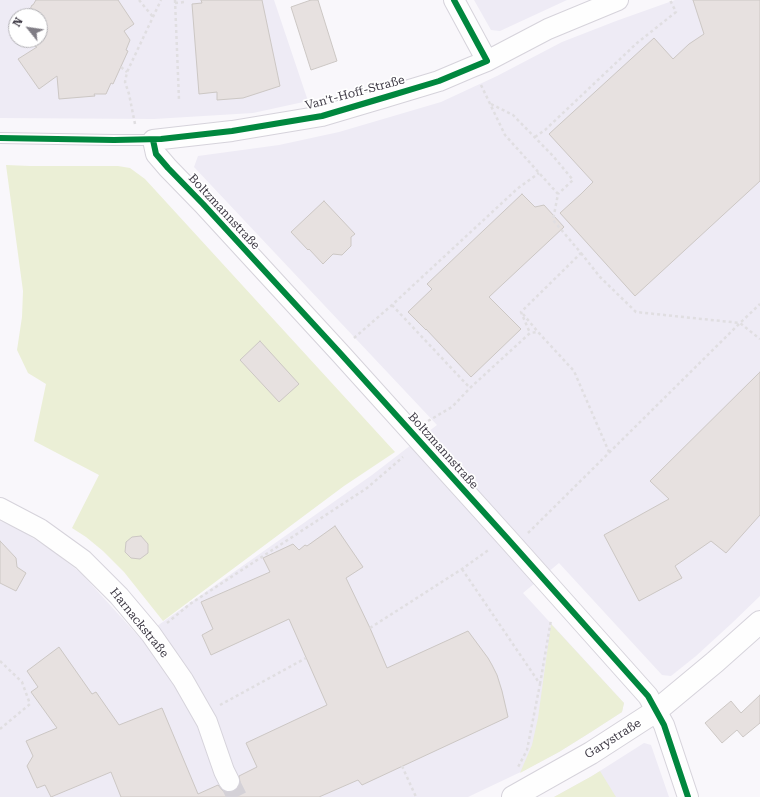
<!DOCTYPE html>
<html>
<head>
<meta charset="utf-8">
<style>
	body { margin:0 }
	#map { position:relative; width:760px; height:797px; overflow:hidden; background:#f9f7fb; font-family:"Roboto Serif",serif }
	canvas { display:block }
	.north { position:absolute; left:8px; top:8px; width:40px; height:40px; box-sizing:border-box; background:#fff; border:1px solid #b2b1b5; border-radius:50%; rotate:300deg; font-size:11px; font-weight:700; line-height:16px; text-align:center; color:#3f3b46 }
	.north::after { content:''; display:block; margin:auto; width:14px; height:18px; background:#807d85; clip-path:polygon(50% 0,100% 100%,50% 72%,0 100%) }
</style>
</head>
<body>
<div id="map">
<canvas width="760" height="797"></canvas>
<div class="north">N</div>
</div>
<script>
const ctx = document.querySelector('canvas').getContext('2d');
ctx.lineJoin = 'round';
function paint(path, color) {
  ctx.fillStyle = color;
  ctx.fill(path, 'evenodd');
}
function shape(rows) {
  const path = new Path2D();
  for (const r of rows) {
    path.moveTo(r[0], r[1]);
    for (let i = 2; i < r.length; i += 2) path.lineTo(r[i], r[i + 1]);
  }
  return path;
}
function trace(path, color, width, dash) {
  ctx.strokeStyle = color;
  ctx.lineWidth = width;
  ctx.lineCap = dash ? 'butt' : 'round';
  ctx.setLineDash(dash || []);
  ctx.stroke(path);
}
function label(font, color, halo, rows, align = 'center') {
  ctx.font = font + ' "Roboto Serif",serif';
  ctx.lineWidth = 3.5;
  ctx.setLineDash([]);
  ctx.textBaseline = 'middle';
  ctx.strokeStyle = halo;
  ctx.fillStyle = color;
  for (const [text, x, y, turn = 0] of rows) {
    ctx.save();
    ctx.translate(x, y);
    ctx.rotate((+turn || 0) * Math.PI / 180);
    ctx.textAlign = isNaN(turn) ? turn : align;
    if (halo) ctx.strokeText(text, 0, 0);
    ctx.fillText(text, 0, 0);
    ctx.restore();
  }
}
const built = shape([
	[0,0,274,0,308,101,253,113,154,119,0,118],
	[16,16,40,16,40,40,16,40],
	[474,0,567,0,500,31,491,30],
	[675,0,760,0,760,596,731,624,696,656,671,676,662,675,559,563,523,593,624,703,622,712,591,732,559,752,527,769,468,797,0,797,0,521,19,529,53,551,81,573,140,638,372,475,437,425,194,167,198,156,279,145,339,132,441,102,497,76,562,42,616,21],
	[644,743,651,745,669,797,554,797,592,776]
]);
const green = shape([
	[6,165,30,166,118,166,130,168,145,179,395,452,344,486,163,621,124,572,103,551,86,537,72,528,99,475,34,441,46,384,28,373,17,350,22,317,23,291],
	[551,624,624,703,622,712,591,732,559,752,520,773,532,745,538,718],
	[600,771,616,797,554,797,592,776]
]);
const building = shape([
	[36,0,118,0,134,24,124,31,130,40,126,50,128,51,113,84,111,83,106,94,94,94,95,96,59,99,57,76,39,89,18,59,37,47,22,40,40,40,40,16,27,16,32,5,33,5,36,0],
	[201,0,262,0,280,86,243,98,217,100,217,92,199,94,192,4,202,3,201,0],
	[311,0,318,0,337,61,311,70,291,7,311,0],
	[693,0,760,0,760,181,635,296,560,213,581,194,593,182,549,134,654,38,673,59,689,44,704,34,693,0],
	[522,194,535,207,544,205,564,227,489,297,521,329,471,377,426,329,426,330,408,312,432,289,427,284,522,194],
	[324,201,355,234,351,237,351,246,342,255,333,254,323,264,309,249,308,250,291,232,324,201],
	[260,341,299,384,279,402,240,360,260,341],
	[760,372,760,515,726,553,711,541,675,566,682,578,639,601,604,535,669,499,650,481,760,372],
	[335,526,363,567,346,578,370,628,387,668,468,631,488,658,492,665,497,675,502,691,508,717,362,785,358,780,319,797,121,797,111,772,51,797,45,785,37,788,27,766,33,756,26,741,57,728,31,692,38,687,27,671,59,647,92,694,96,692,119,725,162,708,198,794,218,785,223,791,229,792,234,791,239,787,240,782,239,776,257,767,246,743,327,705,289,619,211,655,202,635,213,629,201,602,270,572,263,558,293,544,299,550,305,545,307,546,335,526],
	[141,536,148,544,148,553,140,559,131,558,125,552,126,542,132,537,141,536],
	[0,541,16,558,17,567,26,573,16,591,0,583,0,541],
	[760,695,760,723,743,737,737,730,722,743,705,723,731,701,741,713,760,695]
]);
const minorTunnel = shape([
	[229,781,237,797]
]);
const path = shape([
	[139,0,153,17],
	[175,0,179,100],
	[175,3,185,2],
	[121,67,127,72],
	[481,85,505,135,558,194,553,220,581,253,521,312,530,333],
	[491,104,513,115,553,156,573,180,558,194],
	[135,124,129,94,125,82,127,72,161,0],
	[535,137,545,130,637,43,676,12,670,0],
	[581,253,600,277,636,312,740,323,760,339],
	[392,305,470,388],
	[523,314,538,332,574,371,609,452],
	[354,338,392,305,517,189,539,173],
	[428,421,452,407,470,388,530,333,537,332],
	[528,533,740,323,760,304],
	[462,569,540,684,527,750,517,769],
	[167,623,190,604,367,488,403,457],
	[370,628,462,569,490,549],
	[0,661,22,682,30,704,0,729],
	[540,684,551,620],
	[220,705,306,658],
	[402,766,416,797]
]);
const service = shape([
	[0,138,114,140,153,140]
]);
const minor = shape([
	[454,0,487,61],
	[618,0,548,29,487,61,472,67,439,81,386,97,322,116,232,131,153,140,156,154,168,168,203,204,340,353,507,538,648,696,664,725,688,797],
	[0,508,40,529,83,560,119,596,151,634,183,680,207,722,224,771,229,781]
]);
const tertiary = shape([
	[513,797,591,753,656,711,715,662,760,622]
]);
const cycleway = shape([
	[0,138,114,140,161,139,232,131,322,116,386,97,439,81,487,61,454,0],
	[153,140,156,154,168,168,203,204,340,353,507,538,648,696,664,725,688,797]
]);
const streetNames = [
	["Van't-Hoff-Straße",355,93,-15],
	["Boltzmannstraße",224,212,47],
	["Boltzmannstraße",443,451,48],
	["Harnackstraße",139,623,51],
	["Garystraße",613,739,-32]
];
paint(built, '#eeebf5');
paint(green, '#ebefd6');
paint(building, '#e7e1e0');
trace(building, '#ccc7c4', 1);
trace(minorTunnel, '#d4d1d7', 20, [20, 10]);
trace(service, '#d6d3db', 12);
trace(minor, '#d6d3db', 22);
trace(tertiary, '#d6d3db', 24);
trace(path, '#e0dee1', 2.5, [3, 3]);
trace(service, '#fefefe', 10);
trace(minor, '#fefefe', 20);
trace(tertiary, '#fefefe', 22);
trace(cycleway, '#00873e', 6);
label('12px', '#3f3b46', '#fff', streetNames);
</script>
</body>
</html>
